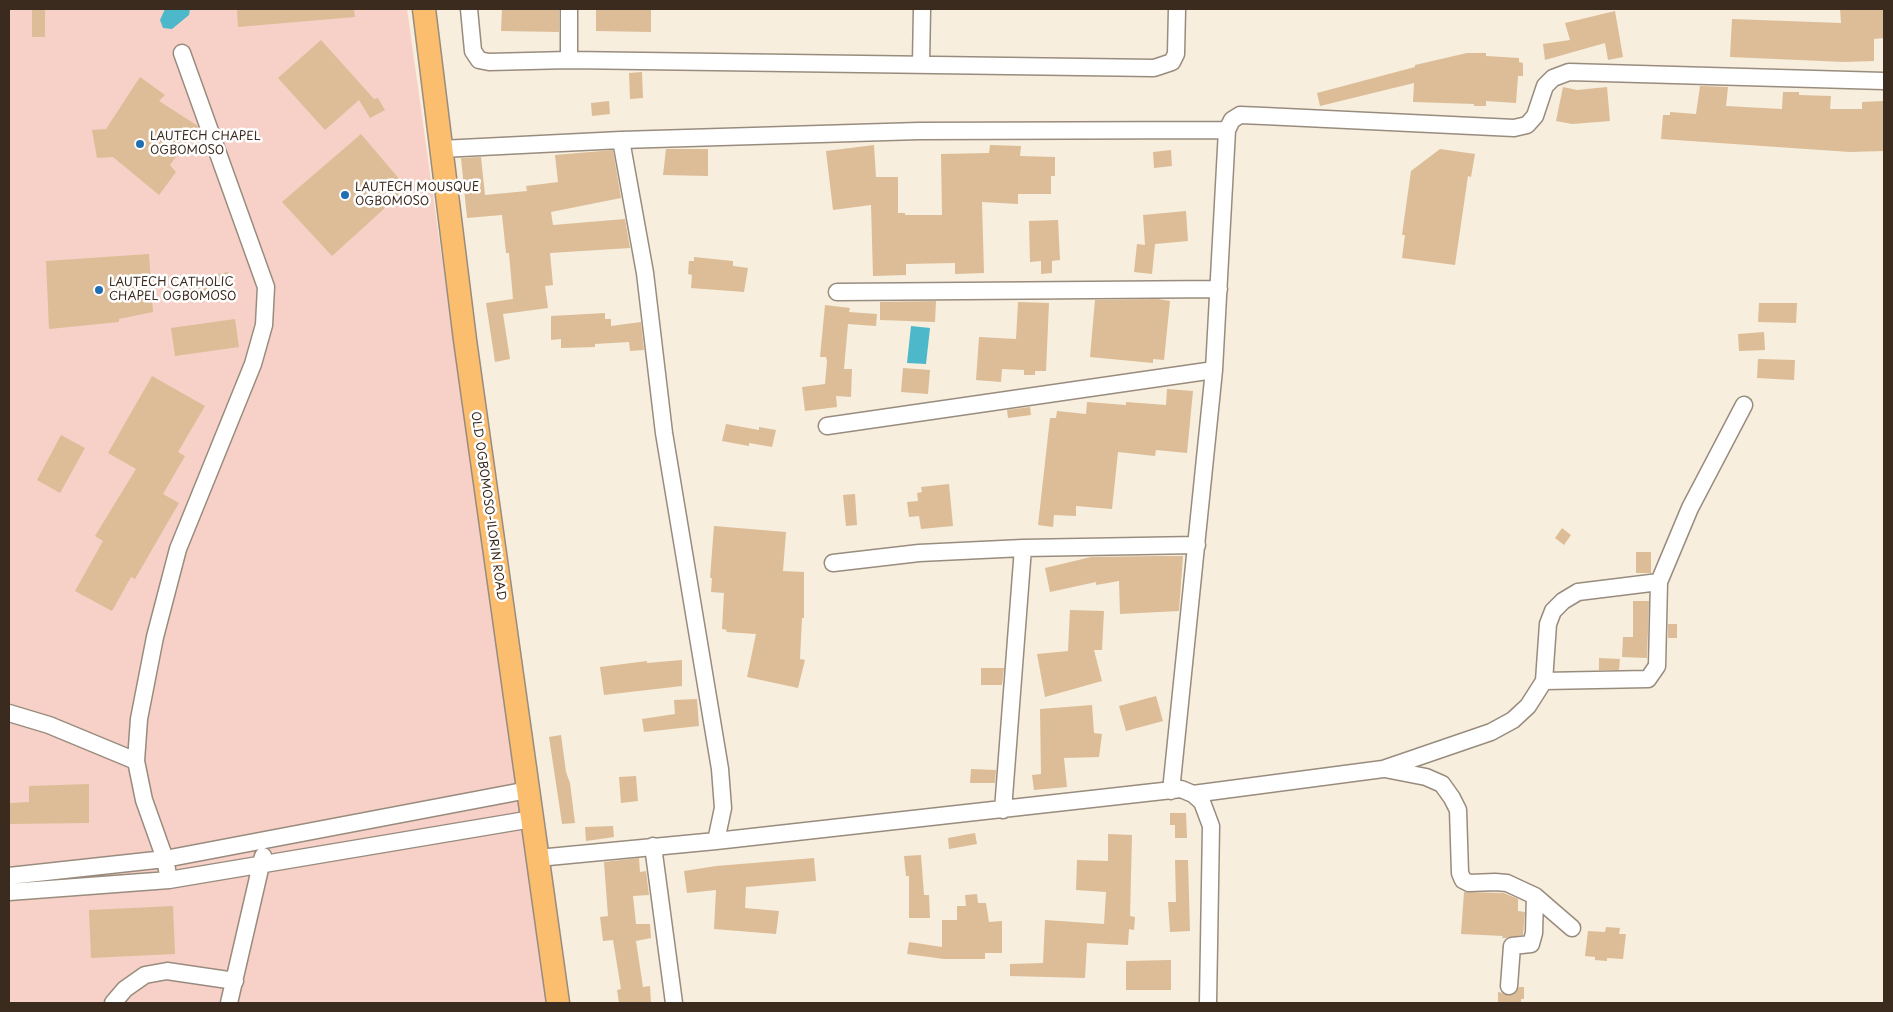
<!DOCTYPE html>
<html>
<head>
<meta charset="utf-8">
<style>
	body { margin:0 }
	#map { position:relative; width:1893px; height:1012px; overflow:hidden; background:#f7eedd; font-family:"Playpen Sans",sans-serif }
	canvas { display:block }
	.frame { position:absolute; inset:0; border:10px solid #3b2a1e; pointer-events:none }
</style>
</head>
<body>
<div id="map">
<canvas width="1893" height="1012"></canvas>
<div class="frame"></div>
</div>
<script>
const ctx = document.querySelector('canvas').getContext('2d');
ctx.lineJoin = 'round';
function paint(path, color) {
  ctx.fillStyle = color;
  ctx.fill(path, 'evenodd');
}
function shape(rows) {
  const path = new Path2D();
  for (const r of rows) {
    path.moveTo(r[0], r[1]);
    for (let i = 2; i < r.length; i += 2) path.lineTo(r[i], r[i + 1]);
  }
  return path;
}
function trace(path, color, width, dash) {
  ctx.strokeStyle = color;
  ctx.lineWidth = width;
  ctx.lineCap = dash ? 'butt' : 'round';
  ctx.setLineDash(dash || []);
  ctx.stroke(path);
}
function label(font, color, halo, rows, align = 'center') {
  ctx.font = font + ' "Playpen Sans",sans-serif';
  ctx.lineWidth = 5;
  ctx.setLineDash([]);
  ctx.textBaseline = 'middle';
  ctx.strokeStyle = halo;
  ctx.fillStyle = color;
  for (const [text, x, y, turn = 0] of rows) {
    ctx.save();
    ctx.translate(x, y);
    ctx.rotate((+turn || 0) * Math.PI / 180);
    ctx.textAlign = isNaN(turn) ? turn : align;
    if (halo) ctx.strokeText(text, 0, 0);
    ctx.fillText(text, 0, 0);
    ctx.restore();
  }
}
const built = shape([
	[9,9,407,9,546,1003,9,1003]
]);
const water = shape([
	[165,9,190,9,189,15,172,29,163,28,160,20],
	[911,326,930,328,926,364,907,363]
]);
const building = shape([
	[32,9,45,9,45,37,32,37],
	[237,9,354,9,355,17,238,27],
	[502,9,559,9,559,32,501,31],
	[596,9,651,9,651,32,596,31],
	[1840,9,1884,9,1884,38,1874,39,1874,61,1844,62,1730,57,1732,19,1841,23],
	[1615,11,1623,57,1608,60,1605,43,1545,60,1543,44,1570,40,1565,23],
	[321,40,374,99,378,98,385,110,370,118,359,100,325,130,278,78],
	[1467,53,1486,53,1486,56,1519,58,1519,62,1523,63,1523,76,1518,76,1516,103,1486,101,1486,106,1474,106,1474,104,1413,102,1414,83,1320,106,1317,93,1415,67,1415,65],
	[642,72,643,98,630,99,629,73],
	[140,77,165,95,159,101,198,126,170,165,176,172,159,195,113,157,97,158,92,130,106,129],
	[1700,86,1728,87,1726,106,1782,109,1783,92,1799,92,1799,95,1831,96,1830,109,1862,109,1862,102,1884,101,1884,151,1850,152,1661,139,1663,115,1670,115,1670,112,1696,114],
	[1563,87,1577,90,1607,87,1610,121,1572,124,1556,121],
	[609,101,610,114,592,116,591,103],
	[361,134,407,188,332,256,282,202],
	[874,145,876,177,898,177,898,213,905,213,905,215,942,215,941,154,989,153,990,145,1021,146,1020,156,1055,157,1055,176,1051,176,1051,194,1018,194,1018,204,982,202,984,273,955,274,955,263,906,264,906,275,873,276,871,205,833,210,826,151],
	[666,149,708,149,708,176,663,175],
	[1440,149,1475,154,1471,177,1468,176,1455,265,1402,258,1405,235,1402,235,1411,171],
	[613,150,621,198,551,212,553,225,625,219,630,248,550,253,553,285,545,286,548,308,503,314,510,359,495,362,486,303,513,299,509,253,506,253,502,215,467,218,461,158,481,157,485,195,527,191,526,186,558,182,555,155],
	[1171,150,1172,166,1154,168,1153,152],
	[1186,211,1188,241,1155,244,1152,274,1134,272,1137,244,1145,245,1143,215],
	[1058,220,1060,260,1052,261,1052,273,1041,274,1041,261,1030,262,1029,221],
	[149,254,153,312,119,319,119,322,49,329,46,261],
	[694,257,733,261,733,266,748,268,744,292,691,288,692,275,688,274,689,261,694,261],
	[228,272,233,294,192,303,187,281],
	[1158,299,1170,301,1164,360,1153,359,1153,363,1090,357,1095,300],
	[936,301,935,322,880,320,880,302],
	[1018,302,1049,303,1046,371,1035,371,1035,375,1024,375,1024,370,1002,369,1001,382,976,380,979,337,1016,339],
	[1759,303,1797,303,1796,323,1758,322],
	[825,305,850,308,849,312,877,314,876,326,848,324,844,369,852,369,851,397,836,396,837,407,805,411,802,387,825,384,827,361,826,357,820,357],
	[605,313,605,319,611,319,611,326,641,322,644,350,630,351,629,342,595,344,595,347,561,348,561,339,551,340,551,316],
	[235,319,239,347,175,356,171,328],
	[1764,332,1765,350,1739,351,1738,334],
	[1758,359,1795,360,1794,380,1757,378],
	[903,368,930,370,928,394,901,392],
	[152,376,205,406,178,452,185,456,163,494,179,503,135,579,131,577,112,611,75,591,103,541,95,536,136,469,108,453],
	[1167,389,1193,391,1187,453,1156,450,1155,456,1118,452,1112,509,1076,506,1076,516,1054,515,1053,527,1038,525,1050,418,1056,418,1057,411,1086,414,1087,402,1126,405,1126,402,1166,405],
	[1030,407,1031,415,1008,418,1007,410],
	[726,424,759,430,759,427,776,430,772,447,749,443,749,446,722,441],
	[61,435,85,448,60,493,37,480],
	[949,484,953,526,921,529,919,516,909,517,907,502,918,501,917,493,922,492,921,487],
	[855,494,857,525,846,526,843,495],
	[714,526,786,532,783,571,804,572,804,618,802,618,800,659,805,660,798,688,747,677,756,634,726,632,727,630,722,629,724,593,711,592,712,578,710,578],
	[1562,528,1571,535,1564,545,1555,538],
	[1636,552,1651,552,1651,573,1636,573],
	[1161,556,1183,556,1179,611,1120,614,1119,581,1096,585,1096,582,1050,592,1045,568,1091,557],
	[1633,601,1649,601,1647,658,1622,657,1623,637,1633,637],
	[1070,610,1104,611,1102,650,1094,650,1102,681,1045,697,1037,654,1068,651],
	[1668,624,1677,624,1677,638,1668,638],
	[1599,658,1620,659,1619,670,1599,670],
	[682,660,682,686,604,695,600,667,647,661,647,663],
	[981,668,1004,668,1002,685,981,685],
	[1156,696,1163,721,1126,731,1119,706],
	[697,699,699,726,644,732,642,719,675,714,674,700],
	[1092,705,1094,733,1102,734,1099,757,1064,758,1067,787,1034,790,1032,775,1041,774,1040,709],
	[561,735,566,772,570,783,575,823,562,824,560,810,549,737],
	[971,769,996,770,995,783,970,783],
	[636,776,638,801,621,803,619,777],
	[89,784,89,823,9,824,9,803,29,802,29,786],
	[1170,813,1186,813,1187,838,1175,838,1175,825,1170,825],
	[613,826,614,837,586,841,585,827],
	[975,833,977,844,949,849,948,838],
	[1108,834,1132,835,1130,916,1135,917,1134,930,1129,929,1128,945,1087,943,1085,978,1010,976,1010,964,1043,963,1045,920,1104,924,1106,892,1076,890,1077,860,1108,861],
	[921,855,924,895,929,895,930,918,909,918,909,876,906,876,904,856],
	[639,858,640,872,646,871,649,895,633,896,636,924,650,924,651,938,636,941,643,987,650,986,651,1003,619,1003,617,990,621,989,613,940,603,941,600,917,608,916,604,862],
	[814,858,816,881,746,887,745,908,779,911,776,934,714,929,716,890,687,893,684,871,716,866],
	[1175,860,1188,860,1190,931,1170,932,1168,902,1176,902],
	[1464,892,1504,893,1518,899,1518,911,1525,912,1523,935,1506,938,1502,938,1503,936,1461,934],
	[977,894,978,903,986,903,989,922,1002,921,1002,953,985,953,985,959,944,959,907,954,909,942,942,947,942,920,957,920,957,906,966,906,965,895],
	[173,906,175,954,91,958,89,910],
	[1606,927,1620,928,1619,934,1626,934,1623,959,1607,958,1607,961,1595,960,1595,957,1585,956,1588,931,1605,932],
	[1171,960,1171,990,1126,990,1126,961],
	[1519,987,1524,987,1524,999,1521,999,1521,1003,1498,1003,1498,992,1513,995]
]);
const minor = shape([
	[469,9,473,51,479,60,489,62,569,60,1154,68,1172,62,1176,54,1177,9],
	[569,9,569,60],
	[921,64,922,9],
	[621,140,645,273,664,433,720,769,723,808,716,841],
	[441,149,621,140,919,131,1227,130],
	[837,292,1219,289],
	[827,426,1214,370],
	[833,563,919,553,1023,548,1197,545],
	[1544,681,1648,679,1657,666,1659,582,1690,508,1744,405],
	[9,713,49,725,136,761],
	[1385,769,1426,777,1442,784,1452,798,1458,810,1460,873,1463,880,1469,883,1495,882,1507,883,1535,896,1572,928],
	[1171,791,1214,370,1227,130,1232,120,1240,115,1264,116,1514,128,1527,125,1535,116,1545,86,1553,78,1569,72,1884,81],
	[1193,794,1383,769,1491,732,1513,720,1528,706,1544,681,1548,624,1553,611,1563,601,1578,592,1659,582],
	[1003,810,1023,548],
	[653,846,674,1003],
	[538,858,716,841,1181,789,1193,794,1202,802,1211,826,1208,1003],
	[9,876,165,859,528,790],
	[169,880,165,859,144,800,136,761,139,719,155,637,178,549,253,364,264,325,266,287,182,53],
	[9,892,169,880,532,819],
	[1509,986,1512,946,1531,944,1534,933,1535,896],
	[113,1003,125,989,145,975,167,971,235,981],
	[229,1003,263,856]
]);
const highway = shape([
	[424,9,465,340,558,1003]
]);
const markers = [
	[140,144,5,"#1f6fb2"],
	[345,195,5,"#1f6fb2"],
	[99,290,5,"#1f6fb2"]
];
const poiNames = [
	["LAUTECH CHAPEL",150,137],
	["OGBOMOSO",150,151],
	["LAUTECH MOUSQUE",355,188],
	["OGBOMOSO",355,202],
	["LAUTECH CATHOLIC",109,283],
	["CHAPEL OGBOMOSO",109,297]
];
const streetNames = [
	["OLD OGBOMOSO-ILORIN ROAD",488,506,82]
];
paint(built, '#f7d1c7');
paint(water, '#4db8ca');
paint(building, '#dcbd97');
trace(minor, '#998c7e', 19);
trace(highway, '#998c7e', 25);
trace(minor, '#fff', 16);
trace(highway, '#fbbd6e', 22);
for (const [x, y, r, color] of markers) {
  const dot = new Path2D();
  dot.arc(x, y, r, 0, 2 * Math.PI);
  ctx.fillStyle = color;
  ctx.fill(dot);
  trace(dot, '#fff', 2);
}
label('12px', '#3b2a1e', '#fff', poiNames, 'left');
label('12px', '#3b2a1e', '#fff', streetNames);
</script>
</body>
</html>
